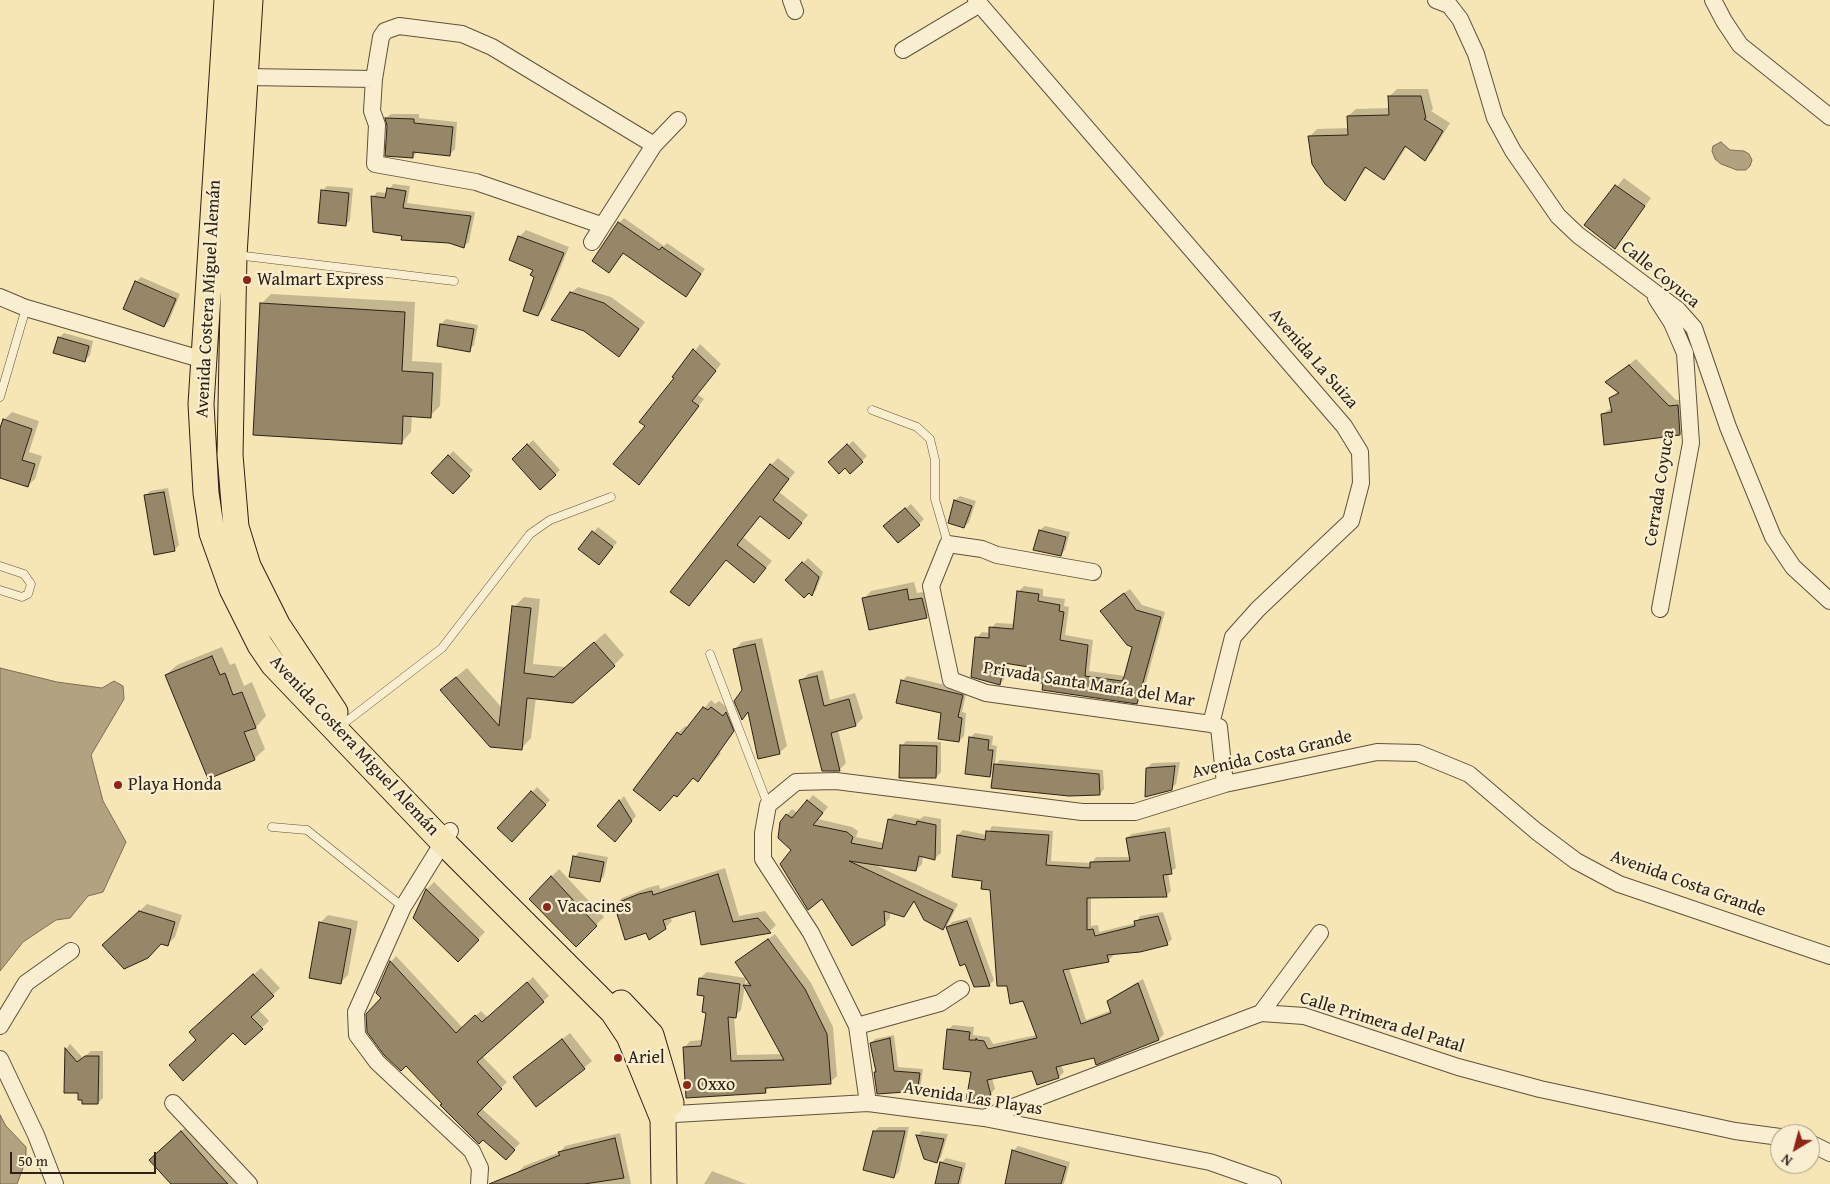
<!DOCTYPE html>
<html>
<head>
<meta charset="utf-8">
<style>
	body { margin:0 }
	#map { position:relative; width:1830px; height:1184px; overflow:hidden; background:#f6e5b5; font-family:"Gentium Book Plus",serif }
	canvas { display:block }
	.north { position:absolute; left:1770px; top:1124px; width:50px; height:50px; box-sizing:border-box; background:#f9eecf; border:1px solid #a79c85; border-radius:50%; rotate:217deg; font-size:14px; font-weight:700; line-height:20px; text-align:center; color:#2d2115 }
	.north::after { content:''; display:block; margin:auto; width:18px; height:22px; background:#8f2418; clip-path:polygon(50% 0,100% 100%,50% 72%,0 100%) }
	.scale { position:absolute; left:10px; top:1152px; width:146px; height:22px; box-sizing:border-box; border:2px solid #2d2115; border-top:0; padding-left:6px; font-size:15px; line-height:18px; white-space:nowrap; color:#2d2115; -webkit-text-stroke:4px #f9eecf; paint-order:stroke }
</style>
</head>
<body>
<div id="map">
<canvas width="1830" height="1184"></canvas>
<div class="north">N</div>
<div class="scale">50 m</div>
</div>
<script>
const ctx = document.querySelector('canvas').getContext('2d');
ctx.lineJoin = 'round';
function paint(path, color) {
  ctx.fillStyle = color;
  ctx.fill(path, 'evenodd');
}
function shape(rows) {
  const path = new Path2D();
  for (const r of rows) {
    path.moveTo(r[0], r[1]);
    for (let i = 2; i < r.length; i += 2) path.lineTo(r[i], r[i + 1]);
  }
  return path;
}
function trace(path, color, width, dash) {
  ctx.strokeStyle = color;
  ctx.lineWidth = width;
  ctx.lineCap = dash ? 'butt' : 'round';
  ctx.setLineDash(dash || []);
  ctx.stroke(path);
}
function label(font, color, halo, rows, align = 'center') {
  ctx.font = font + ' "Gentium Book Plus",serif';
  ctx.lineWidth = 4.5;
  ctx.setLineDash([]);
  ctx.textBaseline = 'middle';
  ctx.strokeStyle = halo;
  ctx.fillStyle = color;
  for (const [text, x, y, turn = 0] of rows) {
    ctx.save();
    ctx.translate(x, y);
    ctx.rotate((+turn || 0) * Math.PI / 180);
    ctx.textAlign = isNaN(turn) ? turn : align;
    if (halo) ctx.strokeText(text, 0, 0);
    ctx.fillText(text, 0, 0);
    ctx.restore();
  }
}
const water = shape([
	[1721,142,1730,150,1744,151,1749,154,1752,160,1750,166,1746,170,1737,170,1721,164,1715,159,1712,151,1713,146,1721,142],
	[0,668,57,682,102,688,114,681,123,686,124,699,91,755,103,801,126,842,103,892,88,896,70,918,56,920,23,942,0,971,0,668],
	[0,1115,6,1126,26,1147,26,1160,17,1184,0,1184,0,1115]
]);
const shadow = shape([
	[1397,89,1428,89,1433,109,1431,111,1450,123,1432,152,1424,160,1407,146,1391,171,1384,179,1367,167,1345,199,1310,136,1317,129,1349,128,1348,116,1356,109,1390,108,1389,97],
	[391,114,419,114,419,118,457,122,455,149,450,154,418,151,413,157,388,125,386,118],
	[1624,178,1651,198,1614,247,1585,225],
	[393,184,410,186,407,203,475,212,469,242,464,246,403,235,373,197,377,192,387,193],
	[327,186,353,188,350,220,345,225,322,191],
	[624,218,664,246,667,243,705,269,686,295,624,253,609,271,619,223],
	[526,230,569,247,544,308,538,315,534,269,519,237],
	[141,277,180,294,169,321,164,326,136,282],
	[578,287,611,297,645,322,625,349,571,293],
	[271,294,415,302,412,361,442,363,440,406,430,416,412,415,411,432,401,443,261,304],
	[446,319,478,325,474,345,469,350,441,324],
	[64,333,93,341,90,355,85,360,59,338],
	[700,344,721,364,697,394,704,399,644,477,676,378],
	[1636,359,1676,400,1685,399,1686,427,1680,434,1602,414,1613,407,1611,399,1618,391,1607,382],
	[12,412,39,421,29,452,42,456,35,479,27,486,0,477,0,432,4,420],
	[533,440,560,470,541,488,513,459],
	[853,441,867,456,850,472,845,467,830,462],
	[453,451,473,470,453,492,433,473],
	[778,458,795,472,779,492,808,515,796,530,761,515,743,537,772,561,754,581,726,559,771,465],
	[168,488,179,545,174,550,145,496,150,491],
	[960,496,976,501,969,522,964,527,955,500],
	[911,504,924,519,919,524,890,521],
	[1045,526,1070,532,1065,550,1060,555,1040,530],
	[598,527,617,542,604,559,580,549],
	[808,558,823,572,816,590,812,595,787,580],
	[914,582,917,593,930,591,934,609,926,617,864,599,871,591],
	[1024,586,1043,589,1043,596,1065,599,1064,606,1069,607,1065,635,1093,640,1089,671,1125,676,1134,646,1107,606,1115,599,1130,589,1142,605,1165,612,1142,697,1137,702,1045,682,1036,667,1008,662,1005,678,1000,684,977,638,982,632,990,633,991,628,996,623,1015,624,1018,592],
	[524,597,540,599,533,664,565,667,605,633,624,655,614,665,536,697,531,738,521,749,452,680,467,668,502,708,514,607],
	[762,638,787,746,779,753,749,712,742,718,744,690,734,650,742,642],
	[222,647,230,665,235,663,244,686,252,682,266,716,256,727,265,749,254,759,166,675,177,665],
	[823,670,830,700,855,693,863,718,856,725,838,730,846,763,839,770,801,681,808,674],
	[907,676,967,690,962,712,966,713,964,736,959,741,943,712,902,681],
	[711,700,715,704,719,701,730,710,740,723,718,752,721,753,698,781,678,733,685,726,688,728],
	[975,733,993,736,992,745,997,746,995,765,1000,760,1103,770,1104,789,1100,794,995,770,989,776,970,738],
	[906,741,941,742,941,772,936,777,902,746],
	[1180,762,1176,784,1171,789,1147,768,1152,763],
	[537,787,550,800,512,840,499,828],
	[813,795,828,807,818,819,852,827,858,831,856,837,884,843,889,820,895,814,920,819,924,816,941,819,941,853,935,858,923,856,922,864,916,870,873,864,958,904,947,926,943,928,915,900,904,915,890,911,890,918,884,924,793,850,787,815,792,809,798,813],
	[624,796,636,816,619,835,598,826],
	[992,826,1053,831,1051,861,1092,863,1096,857,1130,857,1127,838,1132,834,1170,827,1176,868,1168,873,1171,891,1166,896,1091,896,1091,926,1098,925,1099,932,1136,923,1140,916,1163,912,1172,939,1167,944,1112,953,1113,956,1108,961,1069,968,1086,1020,1112,1010,1109,1001,1114,996,1143,979,1164,1034,1159,1039,1097,1063,1095,1056,1061,1065,1064,1072,1059,1077,1038,1083,1033,1070,992,1078,995,1089,990,1094,972,1071,948,1030,953,1025,974,1027,973,1035,989,1037,993,1044,1037,1035,992,889,983,880,958,835,963,830,987,835],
	[579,852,608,857,604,876,600,881,574,857],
	[725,868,739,916,765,911,776,925,770,931,702,944,695,909,670,917,672,921,665,928,646,932,615,905,622,898,647,888,659,885,660,889],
	[559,869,604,917,576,945,551,877],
	[434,882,485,932,458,960,415,918,427,889],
	[147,904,182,915,175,937,167,945,111,938],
	[328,915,358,921,348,975,340,983,320,923],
	[971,917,994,980,989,985,966,962,947,927,952,922],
	[775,934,811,983,833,1027,837,1076,830,1082,771,1086,765,1092,684,1048,690,1041,703,1040,708,1012,700,978,707,972,746,978,745,984,749,981,737,962],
	[745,985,783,1054,737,1055,734,1017,741,1010],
	[396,956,463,1028,481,1011,488,1018,533,977,549,996,482,1056,507,1082,481,1108,520,1143,506,1158,382,998,391,962],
	[261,968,280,988,258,1009,269,1021,245,1044,233,1031,198,1040,198,1025],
	[570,1033,592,1061,584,1068,522,1070],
	[894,1035,898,1067,923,1069,920,1089,916,1093,875,1073,877,1071,871,1043,875,1039],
	[70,1044,83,1058,91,1051,103,1051,103,1098,98,1103,79,1091,65,1091,66,1049],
	[188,1125,241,1184,172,1184,157,1153],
	[879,1127,909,1127,899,1172,894,1177,874,1132],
	[922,1131,948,1134,941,1157,937,1161,918,1135],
	[620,1133,631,1184,514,1184,518,1172,524,1166,560,1152,565,1146],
	[1018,1146,1070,1162,1064,1184,1006,1184,1013,1151],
	[946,1158,966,1163,961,1184,936,1184,941,1163],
	[712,1171,746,1184,704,1184]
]);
const building = shape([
	[1388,96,1421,96,1426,118,1424,119,1443,131,1425,161,1405,146,1384,180,1365,167,1345,201,1325,184,1312,164,1308,136,1348,135,1347,116,1389,115,1388,96],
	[385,118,414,119,414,123,453,127,450,156,413,152,413,158,385,156,387,126,385,118],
	[1615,185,1645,206,1615,249,1584,225,1615,185],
	[387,188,406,191,403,208,471,216,464,248,449,243,401,240,402,236,373,232,371,196,385,198,387,188],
	[321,190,349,193,346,226,318,223,321,190],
	[618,222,659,250,662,247,701,274,686,297,623,253,609,273,592,261,618,222],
	[518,236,564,253,538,316,523,311,534,277,530,275,533,270,509,260,518,236],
	[135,281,176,299,164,327,123,309,135,281],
	[570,292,604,303,639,329,619,357,584,331,551,320,570,292],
	[260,303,405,312,402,371,433,373,431,418,403,416,402,444,253,435,260,303],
	[440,324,474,329,470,352,437,346,440,324],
	[58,337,89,346,85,362,53,353,58,337],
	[693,349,716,371,692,401,699,406,639,485,613,464,645,426,639,422,674,378,672,377,693,349],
	[1629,365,1669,406,1678,405,1680,435,1604,445,1601,414,1612,412,1609,398,1619,393,1605,382,1629,365],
	[3,419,32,429,22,460,35,464,28,487,0,478,0,428,3,419],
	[527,444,556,475,540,490,512,459,527,444],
	[847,444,863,462,850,474,845,468,839,474,828,462,847,444],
	[448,455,470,476,453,494,431,473,448,455],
	[770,464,789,479,773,500,802,523,789,539,760,516,737,545,766,568,754,583,726,560,689,606,670,592,770,464],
	[164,492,175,551,154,555,144,495,164,492],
	[954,500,972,506,964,528,948,523,954,500],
	[905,508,920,525,898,543,883,526,905,508],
	[1039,530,1066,537,1061,556,1033,550,1039,530],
	[592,531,613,547,599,565,578,549,592,531],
	[802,562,819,577,812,596,809,593,804,598,785,580,802,562],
	[907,589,909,600,922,598,927,618,869,630,862,598,907,589],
	[1017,591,1039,594,1038,601,1060,605,1059,611,1064,612,1060,640,1088,645,1085,676,1122,681,1124,677,1132,647,1127,645,1100,611,1124,593,1136,610,1161,617,1137,704,1042,690,1043,683,1033,682,1035,668,1004,663,1000,685,971,677,975,637,989,638,989,627,1013,629,1017,591],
	[512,606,531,608,524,673,554,677,594,642,615,666,573,703,527,698,522,750,490,747,440,690,456,677,499,726,512,606],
	[755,644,780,754,758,759,748,712,742,720,734,701,742,690,733,649,755,644],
	[212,656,220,675,225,673,233,695,242,692,256,728,244,732,255,760,208,779,165,675,212,656],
	[817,676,824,706,849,699,856,726,831,733,840,771,822,771,799,680,817,676],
	[901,680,963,695,958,717,962,718,959,742,938,739,941,713,896,703,901,680],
	[703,707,708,710,711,707,723,716,726,712,734,731,698,782,693,778,677,797,674,795,660,811,633,790,677,732,681,735,703,707],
	[969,737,989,740,988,750,993,750,990,777,965,774,969,737],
	[900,745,937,746,936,778,899,778,900,745],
	[994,764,1099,774,1100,795,1069,796,991,788,994,764],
	[1175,766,1172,790,1145,797,1146,768,1175,766],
	[531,791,546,805,512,842,497,828,531,791],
	[619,800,632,821,615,842,597,826,619,800],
	[807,800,823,813,813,825,847,832,853,837,851,843,882,849,888,819,916,825,917,821,936,825,935,860,919,856,916,871,849,861,953,910,943,930,924,920,914,901,904,917,884,911,885,925,852,946,822,899,808,910,780,864,791,850,778,838,780,822,786,814,792,818,807,800],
	[986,831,1049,835,1046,865,1090,868,1090,862,1130,861,1126,838,1165,832,1172,874,1163,875,1167,897,1087,898,1087,930,1093,929,1095,936,1135,926,1134,921,1158,916,1168,945,1140,952,1107,955,1109,962,1063,970,1081,1024,1111,1013,1107,1001,1138,983,1159,1040,1096,1065,1094,1058,1056,1067,1059,1078,1037,1085,1032,1071,987,1080,991,1095,966,1101,971,1072,943,1069,947,1029,970,1032,969,1040,976,1040,976,1038,977,1040,984,1041,988,1049,1037,1038,1023,1001,1010,1004,1007,986,997,986,990,890,981,889,982,881,952,877,957,835,985,840,986,831],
	[573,856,604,862,600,882,569,877,573,856],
	[718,874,733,922,758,918,771,933,701,945,695,911,663,920,666,929,649,940,646,933,625,940,614,904,639,894,652,891,653,895,718,874],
	[551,876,597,926,576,947,529,899,551,876],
	[426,889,479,940,458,962,413,918,426,889],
	[139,911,175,922,168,946,161,944,148,958,124,969,102,945,139,911],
	[967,921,990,986,974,987,965,964,960,966,946,927,967,921],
	[319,922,351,929,341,984,309,978,319,922],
	[768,939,805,989,827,1034,831,1084,765,1088,766,1093,686,1098,683,1047,701,1046,706,1013,702,1012,704,996,697,995,699,978,740,984,736,1018,728,1017,731,1061,784,1060,743,985,751,986,735,962,768,939],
	[390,961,456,1033,475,1015,482,1022,527,982,544,1002,477,1062,502,1089,477,1114,515,1150,506,1160,483,1140,479,1144,440,1105,442,1104,406,1066,401,1071,384,1055,367,1032,366,1014,381,998,376,993,390,961],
	[253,974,274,996,251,1017,263,1029,245,1045,233,1033,183,1081,169,1065,196,1040,189,1032,253,974],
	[890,1038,894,1071,920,1073,917,1094,905,1092,877,1094,874,1072,876,1072,870,1043,890,1038],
	[562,1039,585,1069,536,1107,513,1077,562,1039],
	[65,1048,77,1062,85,1056,99,1056,98,1104,82,1104,82,1100,78,1100,78,1093,64,1093,65,1048],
	[181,1131,215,1170,228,1184,171,1184,149,1160,181,1131],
	[873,1131,905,1131,894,1178,863,1170,873,1131],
	[916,1135,944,1139,937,1163,924,1159,916,1135],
	[615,1138,624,1178,584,1184,489,1184,560,1155,558,1152,615,1138],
	[1012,1150,1066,1167,1061,1184,1005,1184,1012,1150],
	[940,1162,962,1168,958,1184,935,1184,940,1162]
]);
const lane = shape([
	[236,255,454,281],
	[0,397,26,308],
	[872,410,917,427,930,439,935,460,935,499,948,544],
	[0,566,24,574,31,584,28,594,22,597,0,590],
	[710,654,768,805],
	[343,724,442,648,530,534,550,520,611,497],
	[272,827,307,830,403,907]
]);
const street = shape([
	[791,0,795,11],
	[976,0,1344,426,1360,452,1361,483,1351,521,1258,609,1233,637,1211,724,1219,727,1225,784],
	[1436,0,1449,5,1460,19,1476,54,1495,118,1513,151,1558,216,1578,235,1678,310,1694,328,1728,427,1773,537,1793,567,1830,601],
	[1713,0,1724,21,1740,45,1830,117],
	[903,50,980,4],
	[246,77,374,79],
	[601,225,476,182,375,164,377,125,372,111,374,79,381,37,385,31,399,26,462,34,492,47,654,145],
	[592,242,654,145,678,120],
	[0,297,26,308,204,360],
	[1656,298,1672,323,1685,353,1691,443,1660,609],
	[1093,572,997,555,982,549,948,544,931,586,951,680,986,693,1211,724],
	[450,831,403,907,356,1012,357,1035,377,1062,472,1151,480,1168,479,1184],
	[1261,1013,1320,933],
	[0,1026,26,983,71,951],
	[857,1026,940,1003,961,989],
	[0,1059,36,1135,55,1184],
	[173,1103,249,1184],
	[868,1103,857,1026,811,933,763,859,763,833,768,805,796,782,836,781,1082,812,1135,812,1225,784,1377,752,1418,753,1469,774,1536,831,1576,861,1619,884,1830,956],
	[984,1118,1261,1013,1304,1016,1458,1067,1540,1089,1735,1131,1780,1137],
	[663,1119,675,1114,868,1103,984,1118,1210,1162,1273,1184],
	[1810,1143,1830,1153]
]);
const primary = shape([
	[227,0,201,404,206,493,212,533,232,589,260,645,273,664,443,842,613,1012,629,1036,663,1119,664,1184],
	[250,0,234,255,230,455,236,527,248,566,278,626,335,712],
	[621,1003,651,1035,671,1103]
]);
const markers = [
	[247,280,5,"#8f2418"],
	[118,785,5,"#8f2418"],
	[547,907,5,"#8f2418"],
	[618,1058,5,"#8f2418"],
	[687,1085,5,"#8f2418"]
];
const streetNames = [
	["Calle Coyuca",1660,275,39],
	["Avenida Costera Miguel Alemán",209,299,-87],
	["Avenida La Suiza",1313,359,49],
	["Cerrada Coyuca",1660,488,-81],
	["Privada Santa María del Mar",1089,685,9],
	["Avenida Costera Miguel Alemán",354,746,47],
	["Avenida Costa Grande",1272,755,-13],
	["Avenida Costa Grande",1688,884,20],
	["Calle Primera del Patal",1382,1023,17],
	["Avenida Las Playas",973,1099,9]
];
const poiNames = [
	["Walmart Express",257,280],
	["Playa Honda",128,785],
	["Vacacines",557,907],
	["Ariel",628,1058],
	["Oxxo",697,1085]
];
paint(water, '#b2a27f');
trace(water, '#7d6e55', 1);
paint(shadow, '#0003');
paint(building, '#968768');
trace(building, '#2d2115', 1);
trace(lane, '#5f523d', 9);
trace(street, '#5f523d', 18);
trace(primary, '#2d2115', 27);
trace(lane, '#f9eecf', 8);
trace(street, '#f9eecf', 16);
trace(primary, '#f6e5b5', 25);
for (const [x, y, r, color] of markers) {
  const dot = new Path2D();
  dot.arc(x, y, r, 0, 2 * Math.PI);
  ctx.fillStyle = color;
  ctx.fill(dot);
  trace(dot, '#f9eecf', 2);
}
label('18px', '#2d2115', '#f9eecf', streetNames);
label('18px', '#2d2115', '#f9eecf', poiNames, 'left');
</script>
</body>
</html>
